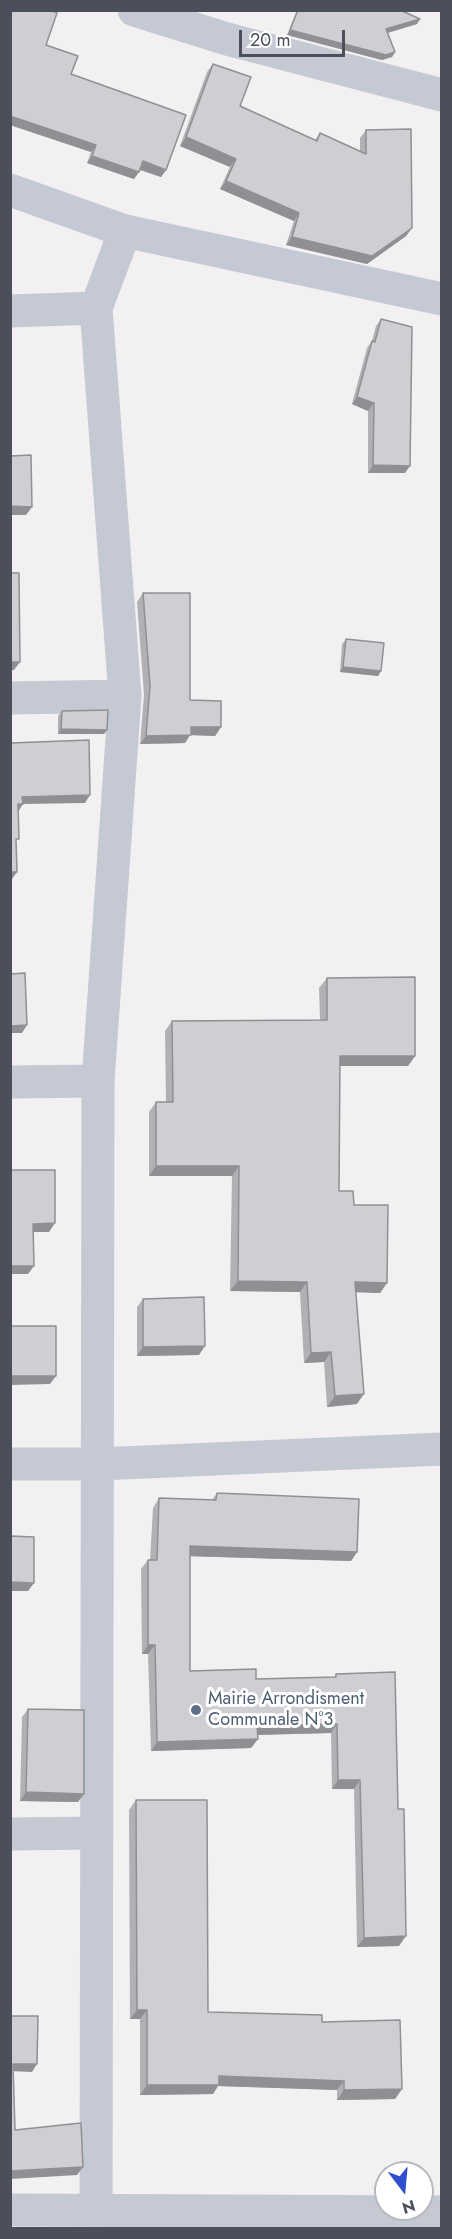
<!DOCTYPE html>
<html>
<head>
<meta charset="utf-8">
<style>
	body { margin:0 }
	#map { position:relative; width:452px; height:2239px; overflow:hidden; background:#f2f0f0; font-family:Jost,sans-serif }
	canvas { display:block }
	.frame { position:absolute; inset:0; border:12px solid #4a4f5b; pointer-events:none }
	.north { position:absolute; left:374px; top:2161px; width:60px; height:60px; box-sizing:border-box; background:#fff; border:2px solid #b7b9bd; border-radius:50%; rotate:164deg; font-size:16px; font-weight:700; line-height:24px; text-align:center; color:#4a4f5b }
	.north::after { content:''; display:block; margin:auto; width:21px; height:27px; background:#2f4fcc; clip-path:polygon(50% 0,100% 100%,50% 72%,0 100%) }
	.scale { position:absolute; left:239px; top:30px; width:106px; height:27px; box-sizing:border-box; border:3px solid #4a4f5b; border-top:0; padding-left:8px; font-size:18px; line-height:21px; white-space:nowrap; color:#4a4f5b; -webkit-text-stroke:4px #fff; paint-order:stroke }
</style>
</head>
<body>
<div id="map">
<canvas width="452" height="2239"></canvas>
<div class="frame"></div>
<div class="north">N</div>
<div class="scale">20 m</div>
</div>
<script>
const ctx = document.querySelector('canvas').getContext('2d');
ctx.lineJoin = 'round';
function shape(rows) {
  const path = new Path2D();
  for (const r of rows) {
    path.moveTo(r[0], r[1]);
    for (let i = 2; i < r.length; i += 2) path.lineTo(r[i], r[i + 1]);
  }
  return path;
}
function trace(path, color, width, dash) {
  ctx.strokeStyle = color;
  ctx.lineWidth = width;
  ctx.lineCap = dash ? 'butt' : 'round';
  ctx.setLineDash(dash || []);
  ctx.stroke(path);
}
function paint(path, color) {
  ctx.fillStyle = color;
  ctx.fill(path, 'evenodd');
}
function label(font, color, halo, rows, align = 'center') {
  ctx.font = font + ' Jost,sans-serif';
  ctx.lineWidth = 6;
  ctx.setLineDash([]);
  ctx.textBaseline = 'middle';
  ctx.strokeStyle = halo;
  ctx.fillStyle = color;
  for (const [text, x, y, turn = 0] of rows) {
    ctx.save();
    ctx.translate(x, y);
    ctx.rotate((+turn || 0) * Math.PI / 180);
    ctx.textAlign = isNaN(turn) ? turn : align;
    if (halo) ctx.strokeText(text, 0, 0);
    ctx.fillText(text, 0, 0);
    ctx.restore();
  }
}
const street = shape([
	[134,10,227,39,442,95],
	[10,311,96,308],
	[10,698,125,696],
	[10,1082,98,1081],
	[10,1464,99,1464,442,1449],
	[10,1834,97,1833],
	[10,2210,442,2212],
	[96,2228,98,1081,125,696,96,308,125,231]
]);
const secondary = shape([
	[10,190,125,231,442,299]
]);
const wall = shape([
	[10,10,46,45,71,74,166,170,161,177,140,170,134,179,87,163,91,152,10,125],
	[297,10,400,10,417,24,388,33,395,52,392,57,382,60,287,35],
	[213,64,240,106,315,140,320,133,360,152,360,138,366,130,412,228,406,236,367,264,286,245,294,221,220,189,230,167,180,146,207,72],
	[381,319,405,473,368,473,368,411,352,404,367,348,372,341,376,326],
	[143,593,190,700,221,727,215,736,190,735,185,743,140,744,144,695,137,602],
	[346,639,381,671,378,676,340,672,342,644],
	[62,711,107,730,104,734,58,734,58,716],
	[327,978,415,1056,408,1066,340,1066,339,1191,354,1205,387,1283,380,1293,356,1292,357,1404,327,1407,324,1362,304,1363,300,1292,230,1291,232,1176,149,1176,149,1112,156,1102,166,1102,165,1031,172,1021,320,1020,319,988],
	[143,1299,199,1355,137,1356,137,1307],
	[217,1493,357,1552,351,1561,190,1556,190,1671,256,1679,334,1677,336,1674,399,1946,357,1947,354,1789,332,1789,331,1733,258,1735,258,1739,251,1748,151,1751,148,1654,142,1654,141,1569,148,1560,150,1560,153,1508,159,1498,212,1500],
	[28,1709,78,1802,20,1801,22,1717],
	[136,1800,208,2012,322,2022,402,2089,395,2099,337,2100,337,2090,218,2086,213,2094,140,2095,140,2019,130,2019,129,1810]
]);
const shadedWall = shape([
	[420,19,417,24,383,34,386,29],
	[290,30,395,52,392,57,382,60,287,35],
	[10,116,96,145,91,152,10,125],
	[186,137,236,159,230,167,180,146],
	[92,156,139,172,134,179,87,163],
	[143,161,166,170,161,177,138,169],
	[226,181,299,213,294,221,220,189],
	[412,228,406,236,367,264,286,245,292,237],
	[357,397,374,403,368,411,352,404],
	[373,465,410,466,405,473,368,473],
	[10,506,32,507,26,515,10,515],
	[10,662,20,662,14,670,10,670],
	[343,667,381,671,378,676,340,672],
	[191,727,221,727,215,736,190,735,185,743,140,744,146,736],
	[61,729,107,730,104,734,58,734],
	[90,795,85,803,23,804,18,812,13,812,22,797],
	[10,872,17,872,12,879,10,879],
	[27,1025,22,1033,10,1033,10,1026],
	[340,1056,415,1056,408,1066,333,1066],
	[156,1166,239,1166,232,1176,149,1176],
	[55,1223,49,1232,27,1232,33,1224],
	[10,1266,34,1266,28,1274,10,1274],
	[238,1281,307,1282,300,1292,230,1291],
	[355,1282,387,1283,380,1293,348,1292],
	[205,1346,199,1355,137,1356,143,1347],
	[331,1352,324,1362,304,1363,311,1353],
	[10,1376,56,1376,50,1384,10,1385],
	[364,1394,357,1404,327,1407,335,1396],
	[190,1546,357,1552,351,1561,183,1556],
	[10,1582,34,1583,28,1591,10,1591],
	[148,1645,155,1645,148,1654,142,1654],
	[337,1724,331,1733,251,1735,257,1726],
	[258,1739,251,1748,151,1751,157,1742],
	[338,1780,360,1780,354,1789,332,1789],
	[26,1792,84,1794,78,1802,20,1801],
	[406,1936,399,1946,357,1947,364,1938],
	[137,2010,147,2010,140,2019,130,2019],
	[13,2064,37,2064,32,2072,10,2071],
	[219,2076,344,2081,337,2090,218,2086,213,2094,140,2095,147,2085],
	[402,2089,395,2099,337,2100,344,2090],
	[83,2167,77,2175,10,2179,10,2171]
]);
const building = shape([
	[10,10,51,10,57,13,46,45,78,56,71,74,186,115,166,170,143,161,139,172,92,156,96,145,10,116,10,10],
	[298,10,400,10,420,19,386,29,395,52,386,55,290,30,298,10],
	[213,64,251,77,240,106,317,141,320,133,366,154,366,130,411,129,412,228,372,256,292,237,299,213,226,181,236,159,186,137,213,64],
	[381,319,412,327,410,466,373,465,374,403,357,397,372,341,375,342,381,319],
	[31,455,32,507,10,506,10,456,31,455],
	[10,573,19,573,20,662,10,662,10,573],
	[143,593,190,593,190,700,221,701,221,727,191,727,191,735,146,736,150,686,143,593],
	[346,639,384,643,381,671,343,667,346,639],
	[108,710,107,730,61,729,62,711,108,710],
	[89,740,90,795,22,797,23,804,18,804,19,839,16,839,17,872,10,872,10,743,89,740],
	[25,973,27,1025,10,1026,10,974,25,973],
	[415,977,415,1056,340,1056,339,1191,353,1191,354,1205,388,1205,387,1283,355,1282,364,1394,335,1396,331,1352,311,1353,307,1282,238,1281,239,1166,156,1166,156,1102,173,1102,172,1021,327,1020,327,978,415,977],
	[10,1170,55,1170,55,1223,33,1224,34,1266,10,1266,10,1170],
	[204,1297,205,1346,143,1347,143,1299,204,1297],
	[10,1326,56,1326,56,1376,10,1376,10,1326],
	[217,1493,359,1499,357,1552,190,1546,190,1671,256,1669,256,1679,336,1677,336,1674,395,1672,398,1809,404,1809,406,1936,364,1938,360,1780,338,1780,337,1724,257,1726,258,1739,157,1742,155,1645,148,1645,148,1560,157,1560,159,1498,216,1500,217,1493],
	[10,1536,34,1537,34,1583,10,1582,10,1536],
	[28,1709,84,1710,84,1794,26,1792,28,1709],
	[136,1800,207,1800,208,2012,322,2015,322,2022,400,2020,402,2089,344,2090,344,2081,219,2076,219,2085,147,2085,147,2010,137,2010,136,1800],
	[10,2016,38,2016,37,2064,13,2064,15,2130,81,2123,83,2167,10,2171,10,2016]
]);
const markers = [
	[196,1710,6,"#5c6f8a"]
];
const serviceNames = [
	["Mairie Arrondisment",208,1700],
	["Communale N°3",208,1721]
];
trace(street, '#c5c9d3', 33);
trace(secondary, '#c5c9d6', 33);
paint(wall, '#b1b1b5');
paint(shadedWall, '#909094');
paint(building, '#ceced3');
trace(building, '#909094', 1.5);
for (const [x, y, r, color] of markers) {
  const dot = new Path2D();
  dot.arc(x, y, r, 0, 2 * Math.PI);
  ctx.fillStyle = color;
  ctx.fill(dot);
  trace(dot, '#fff', 2);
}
label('18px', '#4e5e75', '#fff', serviceNames, 'left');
</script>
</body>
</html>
